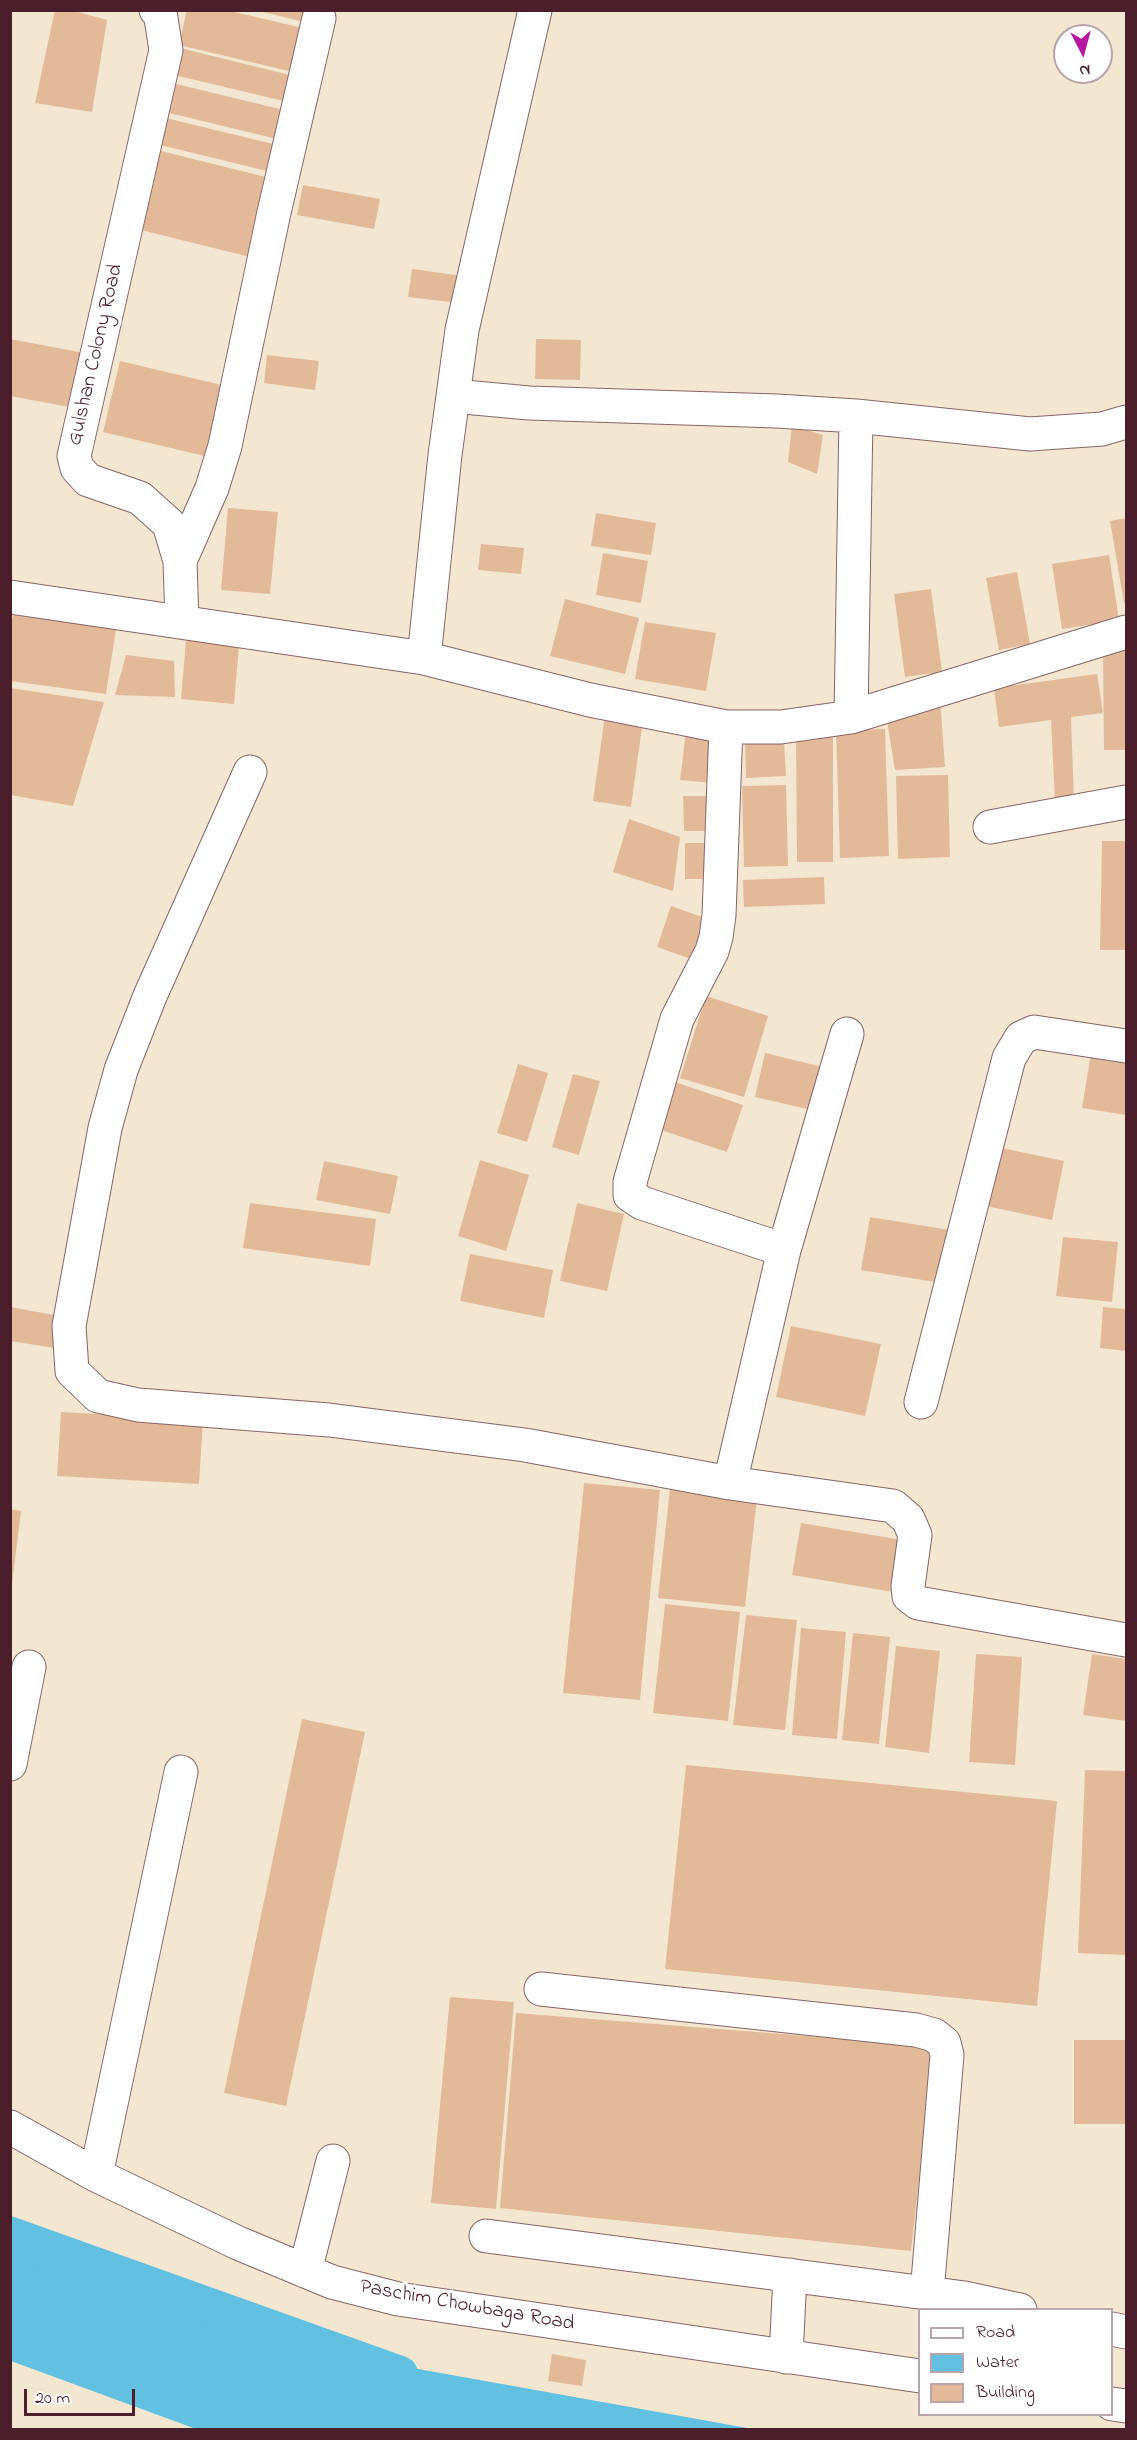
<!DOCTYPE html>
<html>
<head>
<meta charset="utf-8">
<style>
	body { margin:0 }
	#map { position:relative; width:1137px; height:2440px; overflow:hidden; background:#f4e7d1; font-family:"Indie Flower",sans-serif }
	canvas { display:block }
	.frame { position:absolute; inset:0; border:12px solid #4a1f2b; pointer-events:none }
	.legend { position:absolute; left:918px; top:2308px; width:195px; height:108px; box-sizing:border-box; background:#fff; border:2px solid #b7a5aa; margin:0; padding:8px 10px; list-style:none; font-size:18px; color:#4a1f2b }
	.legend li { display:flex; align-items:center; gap:12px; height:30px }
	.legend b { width:30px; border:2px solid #b7a5aa }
	.north { position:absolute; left:1053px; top:24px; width:60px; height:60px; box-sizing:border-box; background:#fff; border:2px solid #b7a5aa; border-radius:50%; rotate:174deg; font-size:16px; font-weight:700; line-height:24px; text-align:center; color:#4a1f2b }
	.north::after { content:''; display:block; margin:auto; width:21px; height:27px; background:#b5179e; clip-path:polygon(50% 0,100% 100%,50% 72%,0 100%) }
	.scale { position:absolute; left:24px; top:2389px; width:111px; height:27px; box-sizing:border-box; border:3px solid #4a1f2b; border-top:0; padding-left:8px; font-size:18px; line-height:21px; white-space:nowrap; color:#4a1f2b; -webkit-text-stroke:4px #fff; paint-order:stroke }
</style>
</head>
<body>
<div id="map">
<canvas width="1137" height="2440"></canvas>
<div class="frame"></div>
<ul class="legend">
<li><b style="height:8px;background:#fff"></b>Road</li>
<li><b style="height:16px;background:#62c1e0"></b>Water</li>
<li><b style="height:16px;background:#e3ba99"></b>Building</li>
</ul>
<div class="north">N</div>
<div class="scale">20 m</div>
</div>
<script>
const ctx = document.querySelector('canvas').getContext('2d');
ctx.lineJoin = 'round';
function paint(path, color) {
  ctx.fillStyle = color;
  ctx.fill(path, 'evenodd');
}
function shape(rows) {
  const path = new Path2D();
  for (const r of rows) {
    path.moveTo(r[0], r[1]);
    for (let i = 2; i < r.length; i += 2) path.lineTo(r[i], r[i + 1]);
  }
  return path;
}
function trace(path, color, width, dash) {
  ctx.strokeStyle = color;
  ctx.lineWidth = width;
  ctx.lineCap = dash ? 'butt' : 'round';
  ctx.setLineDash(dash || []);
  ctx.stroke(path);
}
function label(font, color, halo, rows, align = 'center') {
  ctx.font = font + ' "Indie Flower",sans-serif';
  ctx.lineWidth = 6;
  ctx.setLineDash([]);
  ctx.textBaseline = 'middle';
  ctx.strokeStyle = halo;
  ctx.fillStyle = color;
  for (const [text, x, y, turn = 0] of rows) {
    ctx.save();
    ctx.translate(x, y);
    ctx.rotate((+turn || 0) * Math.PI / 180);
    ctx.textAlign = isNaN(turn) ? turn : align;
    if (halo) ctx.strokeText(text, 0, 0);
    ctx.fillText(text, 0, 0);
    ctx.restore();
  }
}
const water = shape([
	[11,2223,112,2274,290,2346,753,2429,196,2429,11,2361]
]);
const canal = shape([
	[10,2236,399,2375]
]);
const building = shape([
	[55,10,71,10,107,20,92,112,35,103],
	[187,10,226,10,307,29,297,73,179,45],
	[255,10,306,10,304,22],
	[176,47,294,76,288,102,170,74],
	[168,82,284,110,277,139,161,111],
	[162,117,277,145,271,172,156,144],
	[161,151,270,178,250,257,141,230],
	[303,185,380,199,374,229,297,215],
	[412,269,463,276,459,303,408,297],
	[10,339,90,354,80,409,10,396],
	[536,339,581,340,580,380,535,379],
	[267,355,319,361,315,390,264,383],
	[120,361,230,387,213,458,103,432],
	[792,425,823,435,817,474,788,462],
	[228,508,278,512,270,594,221,590],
	[596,513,656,523,651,555,591,546],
	[1126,518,1126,603,1124,603,1110,521],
	[481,544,524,548,521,574,478,570],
	[603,553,648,561,641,603,596,595],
	[1109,555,1119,620,1062,629,1052,564],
	[1017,572,1030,644,999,650,986,578],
	[931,589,942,672,905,677,894,594],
	[565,599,639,618,625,674,550,656],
	[13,615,116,629,106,694,10,681,10,631],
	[645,622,716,633,706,691,635,679],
	[186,640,239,645,234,704,181,699],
	[1103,648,1126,648,1126,750,1104,750],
	[126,655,174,661,175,697,115,695],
	[1097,674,1103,713,1071,717,1074,801,1055,801,1051,720,999,727,994,688],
	[10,688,104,702,73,806,10,795],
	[940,698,945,767,895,770,887,721],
	[605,715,643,720,631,807,593,801],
	[885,729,889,856,840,858,836,731],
	[686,731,718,734,713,783,680,780],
	[796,734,833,734,833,862,797,862],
	[745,741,784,742,786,776,746,778],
	[948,775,950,857,898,859,896,776],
	[786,785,788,866,744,867,742,786],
	[683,796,712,796,712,831,684,831],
	[629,819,680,837,673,891,613,872],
	[1102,841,1126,841,1126,950,1100,950],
	[685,843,714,843,714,879,685,879],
	[824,877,825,904,744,907,743,880],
	[671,906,705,918,691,959,657,947],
	[706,996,768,1016,744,1097,680,1078],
	[765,1053,831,1069,820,1112,755,1097],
	[1091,1053,1126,1059,1126,1115,1082,1108],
	[518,1064,548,1073,527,1142,497,1133],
	[573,1074,600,1081,579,1155,552,1147],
	[672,1081,743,1105,727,1152,655,1128],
	[997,1147,1064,1161,1052,1220,986,1206],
	[480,1160,529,1175,506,1251,458,1236],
	[324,1161,398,1176,390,1214,316,1200],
	[250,1203,376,1219,370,1266,243,1248],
	[577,1203,624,1214,607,1291,560,1281],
	[870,1217,956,1231,947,1284,861,1270],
	[1063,1237,1118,1242,1112,1302,1056,1296],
	[470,1254,553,1270,544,1318,460,1301],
	[10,1307,60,1316,55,1348,10,1341],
	[1103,1307,1126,1309,1126,1351,1100,1348],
	[791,1326,881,1344,865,1416,776,1397],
	[61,1412,203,1420,199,1484,57,1476],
	[584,1483,660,1490,640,1700,563,1693],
	[670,1488,757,1498,745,1607,658,1598],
	[10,1509,21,1511,12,1584,10,1584],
	[801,1523,908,1541,899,1593,792,1575],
	[665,1604,740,1612,728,1721,653,1713],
	[746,1615,797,1620,785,1730,733,1725],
	[801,1628,846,1632,837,1739,792,1735],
	[853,1633,890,1637,879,1744,842,1740],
	[896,1646,940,1651,929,1753,885,1747],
	[976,1654,1022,1657,1015,1765,969,1762],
	[1092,1654,1126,1659,1126,1721,1083,1715],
	[302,1719,365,1732,286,2106,224,2093],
	[686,1765,1057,1801,1037,2006,665,1969],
	[1085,1770,1126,1771,1126,1955,1078,1953],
	[450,1997,514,2002,496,2209,431,2203],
	[516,2013,934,2046,911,2251,500,2208],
	[1074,2040,1126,2040,1126,2124,1074,2124],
	[552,2354,586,2360,582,2386,548,2381]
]);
const minor = shape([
	[156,10,160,12,166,50,74,456,77,468,88,480,140,498,169,524,180,561,182,622],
	[453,396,529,403,777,411,856,416,1030,434,1102,429,1126,422],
	[180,561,212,488,225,446,273,217,319,18],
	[10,597,424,658,590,700,726,727,781,727,851,717,1126,632],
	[424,658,445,455,462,330,535,10],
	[851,717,856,416],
	[726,727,719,915,716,937,712,951,677,1019,630,1182,630,1195,642,1203,784,1250],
	[250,772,150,996,121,1070,105,1128,69,1326,72,1371,98,1396,138,1405,329,1420,525,1445,730,1483,893,1506,908,1519,915,1535,908,1586,909,1596,918,1603,1126,1640],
	[990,827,1126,802],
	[921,1402,1009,1058,1021,1038,1034,1032,1126,1046],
	[730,1483,784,1250,847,1034],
	[10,1764,29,1667],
	[541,1989,916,2030,934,2035,944,2043,947,2055,927,2293],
	[10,2127,96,2175,238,2243,332,2282,398,2299,920,2376],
	[96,2175,181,1772],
	[486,2236,965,2298,1020,2310],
	[305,2271,333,2161],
	[1112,2329,1126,2332],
	[786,2357,790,2275],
	[1112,2404,1126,2406]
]);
const streetNames = [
	["Gulshan Colony Road",97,355,-77],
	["Paschim Chowbaga Road",467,2307,10]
];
paint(water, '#62c1e0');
trace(canal, '#62c1e0', 39);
paint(building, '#e3ba99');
trace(minor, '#866565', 35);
trace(minor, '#fff', 33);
label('21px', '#4a1f2b', '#fff', streetNames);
</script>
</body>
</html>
